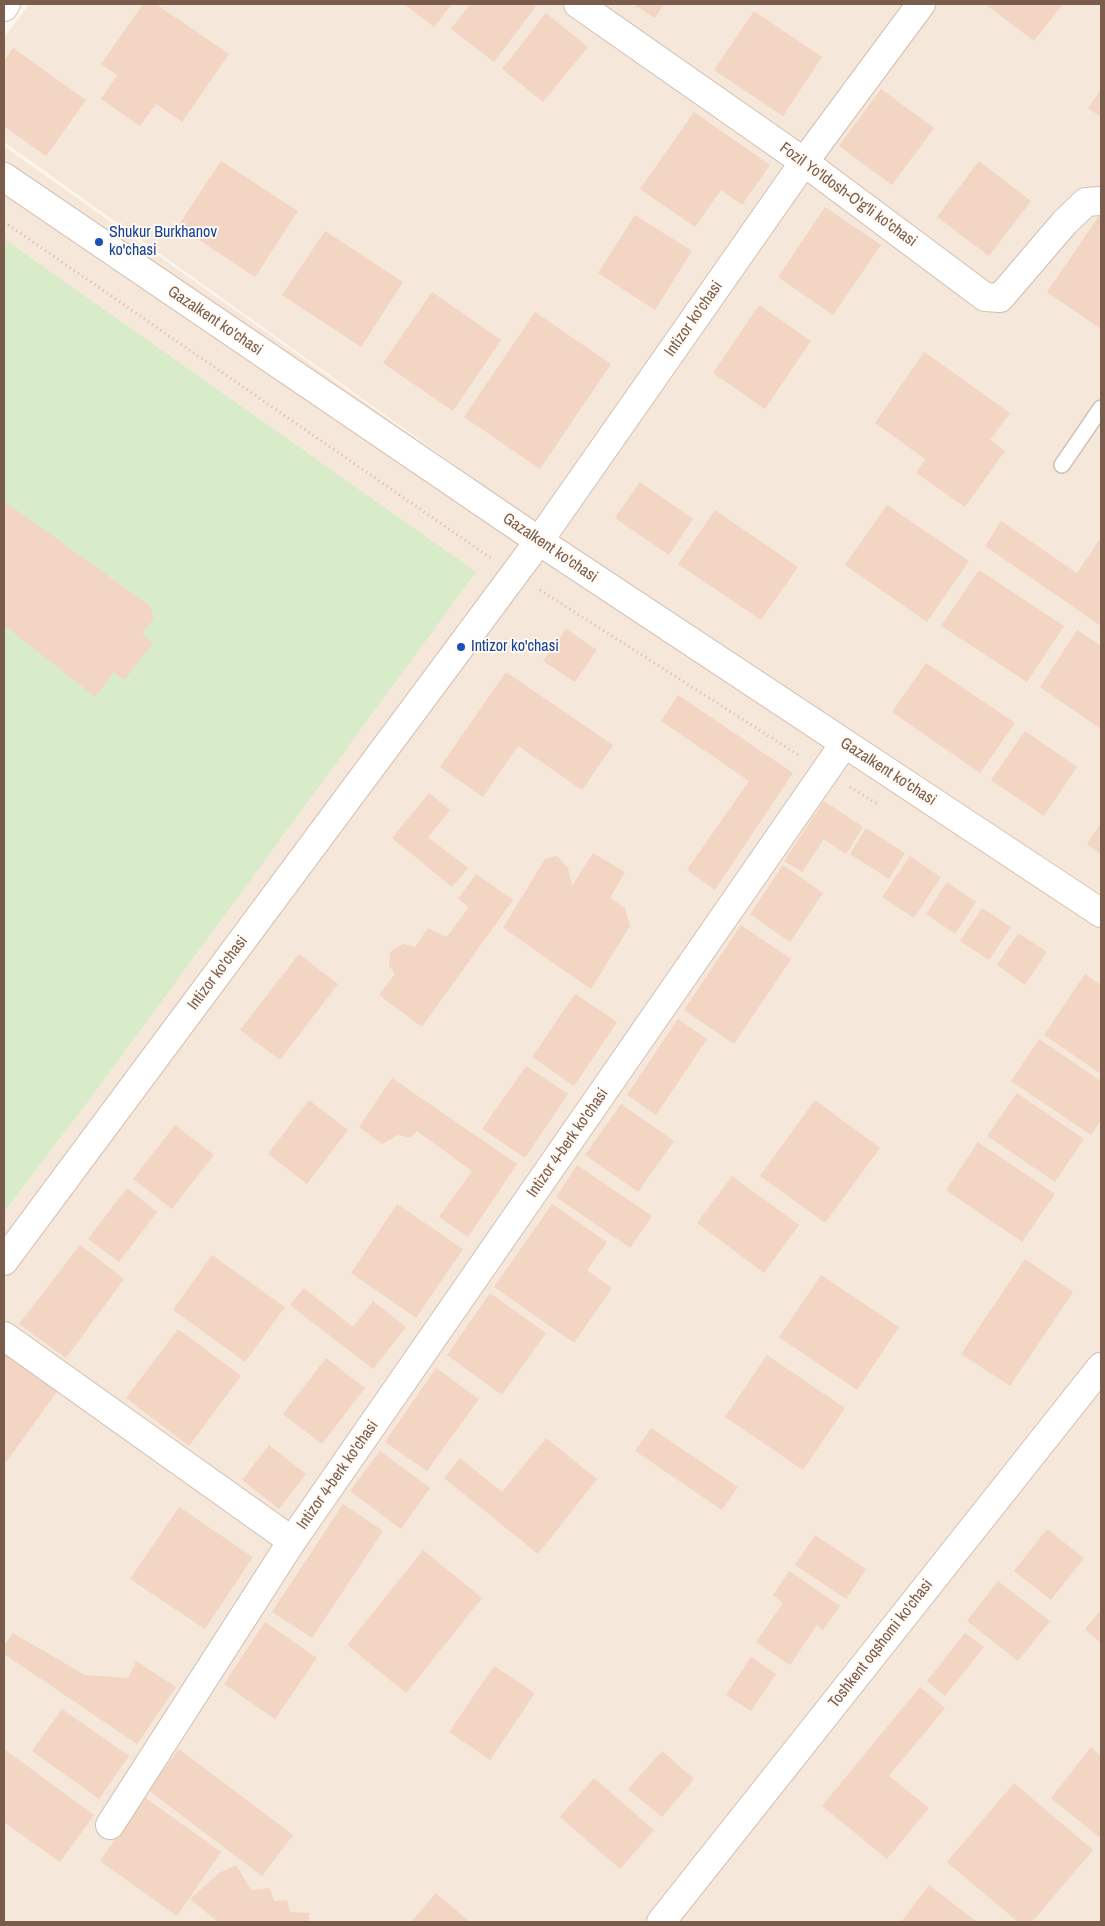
<!DOCTYPE html>
<html>
<head>
<meta charset="utf-8">
<style>
	body { margin:0 }
	#map { position:relative; width:1105px; height:1926px; overflow:hidden; background:#fdf6ec; font-family:"Archivo Narrow",sans-serif }
	canvas { display:block }
	.frame { position:absolute; inset:0; border:5px solid #7a5c4d; pointer-events:none }
</style>
</head>
<body>
<div id="map">
<canvas width="1105" height="1926"></canvas>
<div class="frame"></div>
</div>
<script>
const ctx = document.querySelector('canvas').getContext('2d');
ctx.lineJoin = 'round';
function paint(path, color) {
  ctx.fillStyle = color;
  ctx.fill(path, 'evenodd');
}
function shape(rows) {
  const path = new Path2D();
  for (const r of rows) {
    path.moveTo(r[0], r[1]);
    for (let i = 2; i < r.length; i += 2) path.lineTo(r[i], r[i + 1]);
  }
  return path;
}
function trace(path, color, width, dash) {
  ctx.strokeStyle = color;
  ctx.lineWidth = width;
  ctx.lineCap = dash ? 'butt' : 'round';
  ctx.setLineDash(dash || []);
  ctx.stroke(path);
}
function label(font, color, halo, rows, align = 'center') {
  ctx.font = font + ' "Archivo Narrow",sans-serif';
  ctx.lineWidth = 4;
  ctx.setLineDash([]);
  ctx.textBaseline = 'middle';
  ctx.strokeStyle = halo;
  ctx.fillStyle = color;
  for (const [text, x, y, turn = 0] of rows) {
    ctx.save();
    ctx.translate(x, y);
    ctx.rotate((+turn || 0) * Math.PI / 180);
    ctx.textAlign = isNaN(turn) ? turn : align;
    if (halo) ctx.strokeText(text, 0, 0);
    ctx.fillText(text, 0, 0);
    ctx.restore();
  }
}
const residential = shape([
	[29,4,1101,4,1101,1922,4,1922,4,146,663,614,4,142,4,38]
]);
const green = shape([
	[4,239,476,572,92,1096,4,1212]
]);
const building = shape([
	[143,4,156,4,229,54,182,122,156,104,140,126,101,99,117,75,101,64],
	[404,4,452,4,434,27],
	[470,4,533,4,536,6,494,62,451,29],
	[633,4,664,4,655,18],
	[985,4,1063,4,1034,41],
	[754,11,822,57,783,116,714,70],
	[546,13,588,47,543,102,502,69],
	[13,48,86,100,46,156,4,126,4,61],
	[881,89,934,128,892,185,839,146],
	[1101,89,1101,117,1088,108],
	[694,112,770,165,742,205,721,190,695,227,640,189],
	[221,161,298,211,255,277,178,226],
	[979,161,1031,201,989,256,937,217],
	[825,207,881,245,833,315,778,277],
	[1101,213,1101,329,1047,292],
	[635,215,692,251,655,310,598,273],
	[325,231,403,282,361,347,282,295],
	[432,292,501,340,453,411,383,363],
	[759,305,811,341,765,409,713,373],
	[535,312,611,364,540,469,464,417],
	[924,352,1010,413,990,440,1005,451,965,507,916,473,925,459,875,423],
	[640,482,693,519,669,555,615,518],
	[4,501,150,606,154,618,142,634,153,643,124,680,114,672,95,697,4,625],
	[887,505,969,561,927,622,845,565],
	[715,510,798,567,761,620,678,564],
	[1001,521,1077,573,1101,538,1101,626,985,546],
	[979,570,1064,626,1027,682,941,626],
	[566,629,597,650,575,682,543,661],
	[1077,630,1101,646,1101,729,1040,687],
	[926,663,1015,723,980,773,892,712],
	[506,672,613,745,582,790,518,746,483,797,440,767],
	[678,695,793,773,715,890,687,870,749,781,661,721],
	[1025,731,1077,767,1044,816,991,780],
	[429,793,450,810,428,837,468,868,452,887,392,838],
	[824,801,863,827,846,854,824,839,802,872,784,861],
	[1101,823,1101,854,1087,844],
	[866,828,905,853,889,879,850,854],
	[593,853,625,872,610,898,625,908,630,926,591,989,503,928,545,859,557,856,568,868,572,886],
	[910,856,941,877,914,918,882,897],
	[783,865,823,893,790,942,750,914],
	[476,874,513,900,422,1027,379,995,395,974,389,966,390,952,403,944,415,947,428,928,447,937,469,907,458,899],
	[947,882,976,902,955,934,926,914],
	[982,908,1011,927,989,960,960,941],
	[741,925,791,959,734,1044,684,1010],
	[1018,933,1047,952,1025,985,997,965],
	[299,954,338,984,280,1060,240,1030],
	[1085,974,1101,985,1101,1074,1044,1035],
	[575,994,617,1022,574,1086,532,1057],
	[678,1019,707,1039,656,1115,627,1095],
	[1039,1039,1101,1081,1101,1120,1091,1135,1011,1081],
	[526,1066,568,1094,525,1158,482,1129],
	[392,1078,517,1164,468,1237,439,1217,472,1171,417,1131,410,1138,398,1135,382,1144,359,1127],
	[1017,1093,1084,1139,1055,1182,987,1136],
	[309,1100,348,1130,307,1184,268,1154],
	[815,1100,880,1148,825,1223,760,1176],
	[621,1104,674,1141,638,1192,585,1155],
	[175,1125,214,1155,172,1209,133,1179],
	[978,1142,1055,1194,1022,1242,946,1190],
	[577,1165,652,1216,630,1248,556,1197],
	[732,1176,799,1225,764,1273,697,1223],
	[127,1188,157,1212,119,1262,88,1239],
	[397,1204,463,1249,416,1318,351,1273],
	[552,1204,607,1242,587,1270,612,1288,574,1343,494,1287],
	[80,1245,124,1279,66,1358,19,1324],
	[212,1255,285,1307,245,1362,173,1310],
	[1025,1259,1073,1292,1010,1386,961,1354],
	[821,1275,899,1327,857,1390,779,1337],
	[304,1288,353,1327,373,1301,406,1327,373,1369,290,1305],
	[490,1293,546,1333,502,1395,447,1355],
	[178,1329,241,1376,189,1446,126,1398],
	[4,1344,61,1386,4,1465],
	[767,1355,845,1408,803,1470,725,1417],
	[326,1358,365,1388,322,1444,283,1414],
	[436,1368,479,1399,427,1471,385,1442],
	[651,1428,738,1487,722,1510,635,1451],
	[546,1438,597,1479,538,1554,444,1478,460,1458,502,1492],
	[269,1445,306,1474,279,1509,242,1480],
	[380,1451,430,1488,401,1529,350,1491],
	[343,1504,383,1531,312,1638,272,1612],
	[179,1507,253,1557,205,1629,130,1579],
	[1047,1529,1084,1558,1051,1600,1014,1571],
	[815,1535,866,1569,846,1599,795,1565],
	[423,1550,482,1598,406,1693,347,1645],
	[789,1571,840,1606,823,1630,817,1625,790,1665,756,1642,783,1603,773,1595],
	[998,1581,1050,1621,1018,1661,967,1621],
	[1101,1610,1101,1643,1085,1629],
	[265,1622,317,1658,275,1719,224,1684],
	[13,1633,85,1675,128,1678,136,1661,176,1687,137,1744,4,1654,4,1646],
	[965,1633,984,1647,945,1696,927,1681],
	[751,1657,776,1674,751,1711,726,1695],
	[494,1666,535,1693,490,1760,449,1732],
	[920,1687,945,1708,889,1776,929,1808,887,1859,822,1806],
	[62,1709,129,1756,99,1799,32,1751],
	[1091,1747,1101,1756,1101,1834,1099,1837,1051,1798],
	[4,1749,94,1815,60,1862,4,1822],
	[179,1749,293,1835,262,1876,148,1790],
	[662,1751,694,1779,662,1817,628,1789],
	[594,1778,654,1830,620,1869,560,1817],
	[1014,1783,1093,1850,1032,1922,1018,1922,947,1862],
	[144,1797,221,1852,177,1916,100,1861],
	[236,1865,251,1890,270,1888,274,1901,287,1900,290,1912,309,1913,309,1922,218,1922,190,1899,219,1873],
	[929,1885,977,1922,901,1922],
	[436,1893,470,1922,411,1922]
]);
const path = shape([
	[4,222,491,558],
	[540,590,800,756],
	[850,787,877,804]
]);
const lane = shape([
	[1062,465,1101,408]
]);
const street = shape([
	[578,4,804,162,985,297,1000,298,1065,222,1086,202,1101,201],
	[539,541,804,162,921,4],
	[4,1336,292,1541],
	[110,1825,292,1541,844,744],
	[661,1922,1101,1367]
]);
const secondary = shape([
	[4,7,6,4],
	[4,177,539,541,1101,913],
	[4,1261,539,541]
]);
const markers = [
	[99,242,5,"#1a4fb4"],
	[461,647,5,"#1a4fb4"]
];
const streetNames = [
	["Fozil Yo'ldosh-O'g'li ko'chasi",848,195,36],
	["Intizor ko'chasi",694,319,-55],
	["Gazalkent ko'chasi",215,321,34],
	["Gazalkent ko'chasi",550,548,34],
	["Gazalkent ko'chasi",888,772,33],
	["Intizor ko'chasi",218,973,-53],
	["Intizor 4-berk ko'chasi",568,1143,-55],
	["Intizor 4-berk ko'chasi",338,1475,-55],
	["Toshkent oqshomi ko'chasi",881,1644,-52]
];
const transitNames = [
	["Shukur Burkhanov",109,233],
	["ko'chasi",109,251],
	["Intizor ko'chasi",471,647]
];
paint(residential, '#f5e8da');
paint(green, '#d8ecc9');
paint(building, '#f3d5c3');
trace(lane, '#d1beb0', 18);
trace(street, '#d1beb0', 30);
trace(secondary, '#d6c0b0', 30);
trace(path, '#d9b8a5', 3, [1, 4]);
trace(lane, '#fff', 15);
trace(street, '#fff', 28);
trace(secondary, '#fff', 28);
for (const [x, y, r, color] of markers) {
  const dot = new Path2D();
  dot.arc(x, y, r, 0, 2 * Math.PI);
  ctx.fillStyle = color;
  ctx.fill(dot);
  trace(dot, '#fffaf3', 2);
}
label('16px', '#7a5c4d', '#fffaf3', streetNames);
label('16px', '#164399', '#fffaf3', transitNames, 'left');
</script>
</body>
</html>
